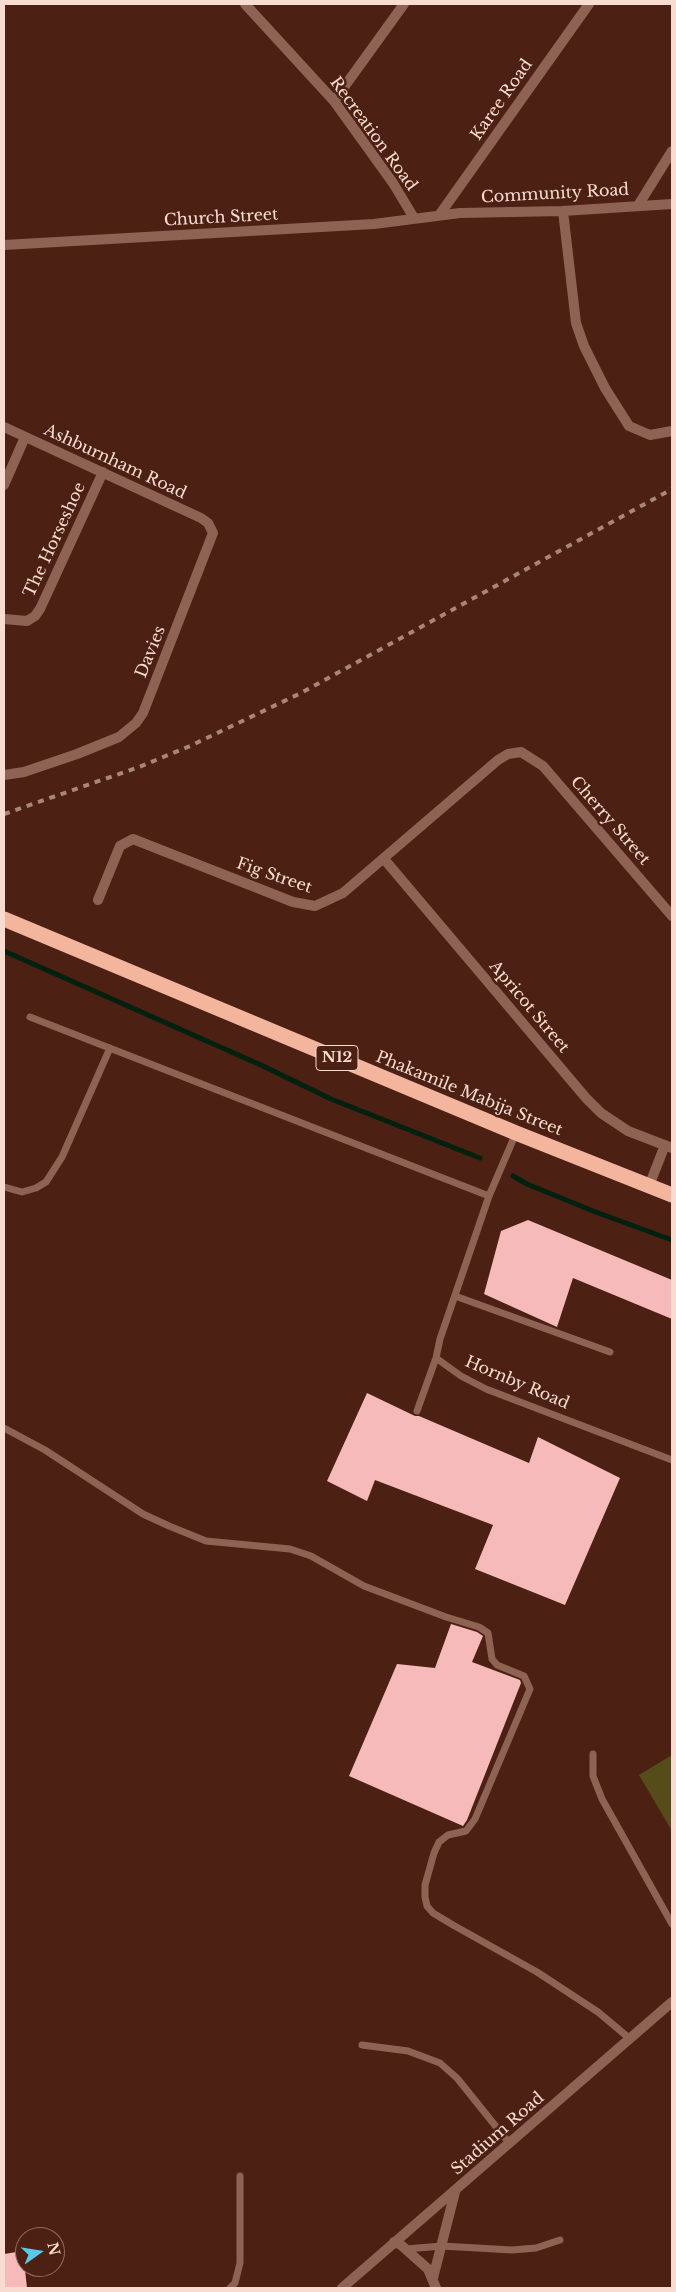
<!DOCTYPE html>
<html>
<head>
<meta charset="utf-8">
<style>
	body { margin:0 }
	#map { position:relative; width:676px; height:2292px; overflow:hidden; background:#4c2113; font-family:"Libre Baskerville",serif }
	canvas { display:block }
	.frame { position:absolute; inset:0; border:5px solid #f8dcd2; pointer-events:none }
	.north { position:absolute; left:15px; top:2227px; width:50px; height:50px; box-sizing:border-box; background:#4c2113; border:1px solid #916c5f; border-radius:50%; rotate:77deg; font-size:14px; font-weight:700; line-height:20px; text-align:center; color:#f8dcd2 }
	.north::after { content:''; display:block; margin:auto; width:18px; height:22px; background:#5bc8e7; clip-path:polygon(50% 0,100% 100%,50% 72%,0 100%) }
</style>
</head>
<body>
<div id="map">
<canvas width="676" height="2292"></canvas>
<div class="frame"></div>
<div class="north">N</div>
</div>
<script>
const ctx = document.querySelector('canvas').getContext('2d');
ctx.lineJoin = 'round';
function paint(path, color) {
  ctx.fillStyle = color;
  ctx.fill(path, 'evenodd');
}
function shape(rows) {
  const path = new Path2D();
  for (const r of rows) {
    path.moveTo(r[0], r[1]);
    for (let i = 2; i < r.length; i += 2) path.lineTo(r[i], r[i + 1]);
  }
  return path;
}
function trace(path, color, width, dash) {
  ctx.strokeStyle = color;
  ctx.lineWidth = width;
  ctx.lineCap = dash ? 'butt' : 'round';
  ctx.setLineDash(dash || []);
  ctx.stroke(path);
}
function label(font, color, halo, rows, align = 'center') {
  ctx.font = font + ' "Libre Baskerville",serif';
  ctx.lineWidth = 5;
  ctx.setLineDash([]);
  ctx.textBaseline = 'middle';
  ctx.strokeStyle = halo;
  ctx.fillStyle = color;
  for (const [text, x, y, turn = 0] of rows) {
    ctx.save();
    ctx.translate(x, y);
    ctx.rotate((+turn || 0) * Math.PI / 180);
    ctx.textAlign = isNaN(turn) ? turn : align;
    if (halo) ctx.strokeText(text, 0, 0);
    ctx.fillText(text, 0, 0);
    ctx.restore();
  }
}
const green = shape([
	[672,1755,672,1831,639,1775]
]);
const stream = shape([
	[4,951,263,1066,331,1099,480,1158],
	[513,1176,527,1184,593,1211,672,1240]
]);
const building = shape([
	[528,1220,672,1280,672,1319,573,1278,557,1327,484,1294,501,1231],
	[367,1393,415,1416,419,1416,529,1463,538,1437,620,1478,565,1605,475,1569,493,1525,375,1480,367,1501,327,1481],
	[451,1624,477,1632,483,1636,472,1662,520,1680,521,1683,467,1820,463,1826,349,1776,397,1664,435,1668],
	[23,2251,27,2288,4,2288,4,2254]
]);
const lane = shape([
	[30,1017,489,1196],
	[516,1133,489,1196,440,1339,436,1358,461,1376,486,1389,672,1460],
	[4,1187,22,1192,36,1188,46,1182,62,1157,110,1048],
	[455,1296,610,1352],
	[417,1411,436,1358],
	[4,1428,45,1450,143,1514,169,1526,206,1541,290,1549,311,1556,364,1586,446,1617,479,1627,488,1633,492,1659,497,1665,524,1676,530,1689,475,1819,466,1831,448,1835,439,1842,434,1853,425,1885,425,1897,427,1906,433,1913,453,1925,537,1972,598,2012,629,2038],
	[593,1754,593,1776,602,1799,672,1924],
	[362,2045,408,2051,440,2063,457,2078,510,2144],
	[406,2249,442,2246,512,2250,536,2248,560,2240],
	[230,2288,235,2283,240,2263,240,2176]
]);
const street = shape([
	[245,4,334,101,393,183,414,218],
	[334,101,404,4],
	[639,204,672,151],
	[563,211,576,323,584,346,605,388,629,426,650,435,672,431],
	[440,214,589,4],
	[4,245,374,224,460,213,563,211,672,204],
	[4,427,201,518,208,523,213,533,143,713,136,723,119,737,77,754,24,772,4,775],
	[4,485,25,437],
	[4,619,27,621,35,616,40,609,103,472],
	[384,859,586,1098,601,1113,628,1131,672,1148],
	[98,900,120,846,133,839,293,902,315,906,343,893,498,760,508,754,521,752,543,766,672,916],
	[649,1186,665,1145],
	[394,2242,401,2245,428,2269,436,2288],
	[433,2278,455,2192],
	[342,2288,672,2002]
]);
const highway = shape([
	[4,919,516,1133,672,1195]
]);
const rail = shape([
	[4,814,139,767,190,746,301,693,672,489]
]);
const shields = [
	[337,1058,42]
];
const shieldNames = [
	["N12",337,1058]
];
const streetNames = [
	["Karee Road",502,100,-55],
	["Recreation Road",373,134,54],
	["Community Road",555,194,-3],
	["Church Street",221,218,-3],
	["Ashburnham Road",115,462,25],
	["The Horseshoe",55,540,-65],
	["Davies",151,652,-68],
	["Cherry Street",610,821,49],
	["Fig Street",274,876,19],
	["Apricot Street",529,1007,50],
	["Phakamile Mabija Street",469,1094,22],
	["Hornby Road",517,1383,23],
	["Stadium Road",498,2134,-41]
];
paint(green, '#554c19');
trace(stream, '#002010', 5);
paint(building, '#f5bab9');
trace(lane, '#8e6354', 7);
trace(street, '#8e6354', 10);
trace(highway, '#f4b59f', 15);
trace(rail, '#a8867a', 4, [6, 6]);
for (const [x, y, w] of shields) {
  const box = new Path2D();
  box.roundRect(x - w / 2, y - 12.5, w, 25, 4);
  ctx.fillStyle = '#4c2113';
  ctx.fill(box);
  trace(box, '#f8dcd2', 1);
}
label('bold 15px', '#f8dcd2', null, shieldNames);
label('16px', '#f8dcd2', '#4c2113', streetNames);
</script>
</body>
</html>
